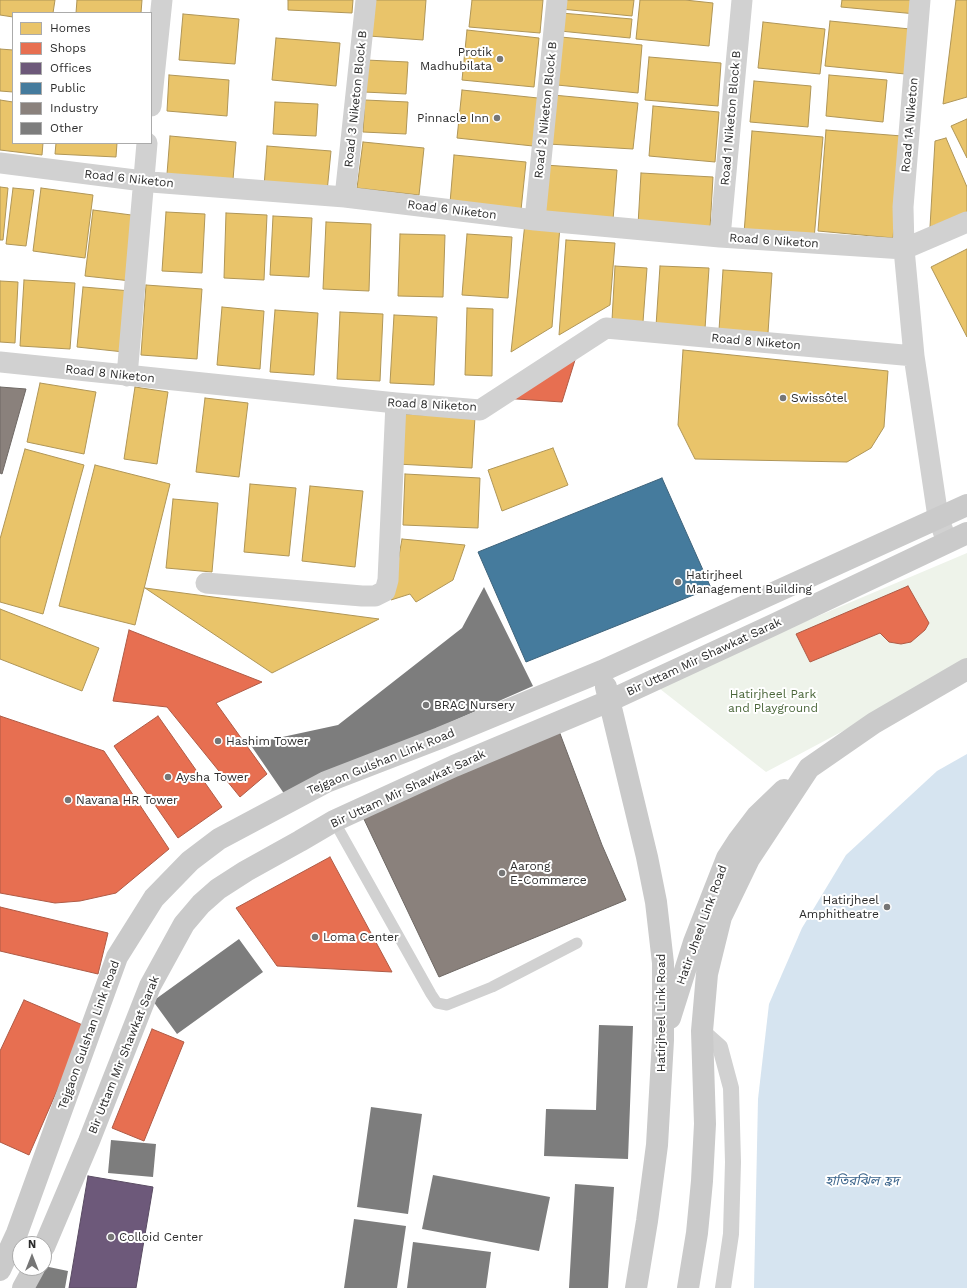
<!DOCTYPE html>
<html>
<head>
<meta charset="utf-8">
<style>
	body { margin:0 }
	#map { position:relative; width:967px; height:1288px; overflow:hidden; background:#fff; font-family:"Work Sans",sans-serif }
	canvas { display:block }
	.legend { position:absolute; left:12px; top:12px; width:140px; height:132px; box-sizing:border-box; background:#fff; border:1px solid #ababab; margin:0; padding:5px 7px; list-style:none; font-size:12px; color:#2c2c2c }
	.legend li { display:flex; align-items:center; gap:8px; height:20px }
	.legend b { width:20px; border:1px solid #ababab }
	.north { position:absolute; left:12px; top:1236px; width:40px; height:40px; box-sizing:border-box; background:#fff; border:1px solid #ababab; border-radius:50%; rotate:0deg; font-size:11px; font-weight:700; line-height:16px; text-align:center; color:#2c2c2c }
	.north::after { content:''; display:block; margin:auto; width:14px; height:18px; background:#767676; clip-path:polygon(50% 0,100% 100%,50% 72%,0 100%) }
</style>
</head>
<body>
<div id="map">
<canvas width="967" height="1288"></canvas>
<ul class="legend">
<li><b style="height:11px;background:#e9c46a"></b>Homes</li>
<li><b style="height:11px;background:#e76f51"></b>Shops</li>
<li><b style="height:11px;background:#6d597a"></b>Offices</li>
<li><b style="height:11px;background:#457b9d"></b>Public</li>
<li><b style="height:11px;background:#8a817c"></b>Industry</li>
<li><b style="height:11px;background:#7d7d7d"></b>Other</li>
</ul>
<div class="north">N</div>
</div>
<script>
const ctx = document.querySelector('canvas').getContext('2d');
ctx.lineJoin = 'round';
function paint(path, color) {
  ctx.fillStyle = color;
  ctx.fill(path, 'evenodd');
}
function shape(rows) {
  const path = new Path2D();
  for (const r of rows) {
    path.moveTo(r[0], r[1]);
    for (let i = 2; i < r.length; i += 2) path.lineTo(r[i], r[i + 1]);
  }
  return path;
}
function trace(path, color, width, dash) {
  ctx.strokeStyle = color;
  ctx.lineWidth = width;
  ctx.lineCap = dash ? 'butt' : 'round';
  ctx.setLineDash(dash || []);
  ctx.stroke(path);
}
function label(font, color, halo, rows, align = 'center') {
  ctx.font = font + ' "Work Sans","Noto Sans Bengali",sans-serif';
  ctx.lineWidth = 4;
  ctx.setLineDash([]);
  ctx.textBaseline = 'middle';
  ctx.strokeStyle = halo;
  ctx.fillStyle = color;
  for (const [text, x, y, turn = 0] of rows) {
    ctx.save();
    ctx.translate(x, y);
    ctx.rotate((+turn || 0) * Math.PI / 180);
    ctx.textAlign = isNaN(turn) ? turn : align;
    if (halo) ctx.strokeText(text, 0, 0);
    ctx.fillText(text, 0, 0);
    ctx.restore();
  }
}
const green = shape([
	[967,553,967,665,766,772,655,685]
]);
const water = shape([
	[967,754,967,1288,754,1288,758,1099,769,1004,802,928,846,855,937,771]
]);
const homes = shape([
	[0,0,55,0,53,13,13,13,13,17,0,15,0,0],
	[77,0,142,0,141,13,76,13,77,0],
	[288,0,353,0,352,13,288,10,288,0],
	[372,0,426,0,423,40,369,36,372,0],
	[472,0,543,0,540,33,469,27,472,0],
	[562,0,634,0,632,16,561,9,562,0],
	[640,0,685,0,713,3,709,46,636,39,640,0],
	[842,0,917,0,916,14,841,7,842,0],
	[956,0,967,0,967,97,943,104,956,0],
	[561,13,632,19,630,38,560,31,561,13],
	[183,14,239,19,235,64,179,60,183,14],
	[830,21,910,29,905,74,825,66,830,21],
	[763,22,825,29,820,74,758,68,763,22],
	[467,30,539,38,534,87,462,80,467,30],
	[561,37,642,45,638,93,557,85,561,37],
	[276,38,340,43,336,86,272,80,276,38],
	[0,49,13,50,13,92,0,91,0,49],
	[649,57,721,63,718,106,645,100,649,57],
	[366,60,408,62,406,94,364,92,366,60],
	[169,75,229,80,227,116,167,111,169,75],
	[829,75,887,80,883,122,826,116,829,75],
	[754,81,811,86,808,127,750,122,754,81],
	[462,90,538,98,533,146,457,138,462,90],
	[553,95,638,103,633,149,548,144,553,95],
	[0,100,13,102,13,143,43,143,42,155,0,150,0,100],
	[365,100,408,102,406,134,363,132,365,100],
	[275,102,318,104,316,136,273,134,275,102],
	[653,106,719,112,715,162,649,156,653,106],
	[967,119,967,158,951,126,967,119],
	[826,130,902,136,893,238,818,231,826,130],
	[752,131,823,137,814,239,744,233,752,131],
	[170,136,236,142,233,180,167,174,170,136],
	[946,138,967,187,967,213,930,227,935,141,946,138],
	[363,142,424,148,419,195,357,188,363,142],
	[56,143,117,143,116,157,55,154,56,143],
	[267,146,331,151,327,192,264,187,267,146],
	[454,155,526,162,521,210,450,203,454,155],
	[545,165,617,170,613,220,541,214,545,165],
	[641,173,713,177,710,229,638,225,641,173],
	[0,187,8,188,3,240,0,240,0,187],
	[13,188,34,190,26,246,6,244,13,188],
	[41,188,93,195,85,258,33,251,41,188],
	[93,210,139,216,131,281,85,276,93,210],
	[166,212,205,214,202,273,162,271,166,212],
	[226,213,267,215,264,280,224,278,226,213],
	[273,216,312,218,309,277,270,275,273,216],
	[326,222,371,224,369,291,323,289,326,222],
	[525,223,560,226,552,327,511,352,525,223],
	[400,234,445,235,443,297,398,296,400,234],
	[467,234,512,237,508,298,462,295,467,234],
	[566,240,615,243,610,305,559,335,566,240],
	[967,249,967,337,931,267,967,249],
	[615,266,647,268,643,322,612,320,615,266],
	[660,266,709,268,705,329,656,326,660,266],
	[723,270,772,273,768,333,719,330,723,270],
	[24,280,75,283,70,349,20,346,24,280],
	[0,281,18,282,15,343,0,342,0,281],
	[146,285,202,289,197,359,141,355,146,285],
	[83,287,131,291,124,352,77,347,83,287],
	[222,307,264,311,260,369,217,365,222,307],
	[467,308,493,309,492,376,465,375,467,308],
	[275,310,318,313,314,375,270,372,275,310],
	[340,312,383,314,380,381,337,379,340,312],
	[394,315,437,317,434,385,390,383,394,315],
	[683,350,888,371,884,427,871,448,847,462,695,459,678,425,683,350],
	[40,383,96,392,84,454,27,442,40,383],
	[135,387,168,392,157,464,124,459,135,387],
	[205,398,248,403,239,477,196,472,205,398],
	[400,414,475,417,472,468,397,464,400,414],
	[553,448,568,485,502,511,488,470,553,448],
	[25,449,84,465,43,614,0,602,0,539,25,449],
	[95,465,170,484,135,625,59,606,95,465],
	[405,474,480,478,478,528,403,525,405,474],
	[250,484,296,488,289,556,244,552,250,484],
	[310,486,363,491,355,567,302,561,310,486],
	[173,499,218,503,212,572,166,568,173,499],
	[402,539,465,545,453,580,416,602,410,594,391,600,402,539],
	[145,588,379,619,272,673,145,588],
	[0,609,99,648,82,691,0,659,0,609]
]);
const shops = shape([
	[579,347,562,402,502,398,579,347],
	[908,586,929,623,925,630,911,642,901,644,889,642,880,633,810,662,796,634,908,586],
	[129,630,262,682,216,703,267,774,240,797,167,707,113,701,129,630],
	[0,716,104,751,169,849,116,893,80,901,55,903,0,893,0,716],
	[158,716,222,807,178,838,114,746,158,716],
	[330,857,392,972,277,966,236,908,330,857],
	[0,907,108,933,98,974,0,951,0,907],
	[24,1000,85,1026,29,1155,0,1142,0,1051,24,1000],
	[152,1029,184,1042,144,1141,112,1128,152,1029]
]);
const offices = shape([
	[88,1176,153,1187,136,1288,69,1288,88,1176]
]);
const public = shape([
	[662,478,711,588,526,662,478,552,662,478]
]);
const industry = shape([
	[0,387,26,389,2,474,0,473,0,387],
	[559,731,602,845,626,900,439,977,362,815,559,731]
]);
const building = shape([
	[484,587,533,686,285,795,250,744,338,725,462,628],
	[239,939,263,972,177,1034,153,1001],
	[599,1025,633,1026,628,1159,544,1156,546,1109,596,1110],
	[371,1107,422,1114,408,1214,357,1207],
	[111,1140,156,1144,153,1177,108,1173],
	[433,1175,550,1197,539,1251,422,1229],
	[575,1184,614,1187,608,1288,569,1288],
	[354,1219,406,1226,397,1288,344,1288],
	[413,1242,491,1252,486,1288,407,1288],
	[44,1266,68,1271,65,1288,28,1288]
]);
const service = shape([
	[334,821,431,994,437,1003,447,1005,492,987,577,943]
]);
const pedestrian = shape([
	[702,1031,720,1047,731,1088,733,1162,731,1234,723,1288]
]);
const minor = shape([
	[151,106,162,0],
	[0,163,151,182,345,197,535,220,720,237,904,249,903,207,920,0],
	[345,197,366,0],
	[535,220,557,0],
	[720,237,742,0],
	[0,362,396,403,480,410,606,328,914,356],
	[127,376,147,143],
	[947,542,938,517,914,356,904,249,967,222],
	[206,583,362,596,375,596,385,591,388,580,396,403]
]);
const secondary = shape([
	[606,687,647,857,656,902,663,963,663,1040,657,1145,647,1221,636,1288],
	[670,1018,694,942,727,858,738,841,757,816,784,790],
	[44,1247,89,1141,150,986,184,924,201,904,218,889,246,871,300,841,334,821,454,766,609,701,773,625,967,533],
	[0,1270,17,1233,117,957,154,898,190,861,219,839,326,782,440,738,602,671,967,505],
	[23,1288,34,1268],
	[688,1288,697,1233,702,1181,705,1124,702,1031,707,974,721,917,749,859,809,768,874,723,967,669]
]);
const markers = [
	[500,59,4,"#767676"],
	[497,118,4,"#767676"],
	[783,398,4,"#767676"],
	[678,582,4,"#767676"],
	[426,705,4,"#767676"],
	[218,741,4,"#767676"],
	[168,777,4,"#767676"],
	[68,800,4,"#767676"],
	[502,873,4,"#767676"],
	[887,907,4,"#767676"],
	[315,937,4,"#767676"],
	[111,1237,4,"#767676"]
];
const poiNames = [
	["Protik",492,52,"right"],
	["Madhubilata",492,66,"right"],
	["Pinnacle Inn",489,118,"right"],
	["Swissôtel",791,398],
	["Hatirjheel",686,575],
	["Management Building",686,589],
	["BRAC Nursery",434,705],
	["Hashim Tower",226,741],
	["Aysha Tower",176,777],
	["Navana HR Tower",76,800],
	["Aarong",510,866],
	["E-Commerce",510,880],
	["Hatirjheel",879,900,"right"],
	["Amphitheatre",879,914,"right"],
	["Loma Center",323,937],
	["Colloid Center",119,1237]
];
const streetNames = [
	["Road 3 Niketon Block B",356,99,-84],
	["Road 2 Niketon Block B",546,110,-84],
	["Road 1 Niketon Block B",731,118,-85],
	["Road 1A Niketon",910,125,-85],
	["Road 6 Niketon",129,179,6],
	["Road 6 Niketon",452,210,7],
	["Road 6 Niketon",774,241,4],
	["Road 8 Niketon",756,342,5],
	["Road 8 Niketon",110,374,6],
	["Road 8 Niketon",432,405,3],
	["Bir Uttam Mir Shawkat Sarak",704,657,-25],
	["Tejgaon Gulshan Link Road",381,762,-22],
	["Bir Uttam Mir Shawkat Sarak",408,789,-25],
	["Hatir Jheel Link Road",702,925,-70],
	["Hatirjheel Link Road",661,1013,-90],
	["Tejgaon Gulshan Link Road",89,1035,-70],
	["Bir Uttam Mir Shawkat Sarak",124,1055,-68]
];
const parkNames = [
	["Hatirjheel Park",773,694],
	["and Playground",773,708]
];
const waterNames = [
	["হাতিরঝিল হ্রদ",862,1181]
];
paint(green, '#eef3ea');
paint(water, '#d6e4f0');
paint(homes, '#e9c46a');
trace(homes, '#b09657', 1);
paint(shops, '#e76f51');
trace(shops, '#af5b46', 1);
paint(offices, '#6d597a');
trace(offices, '#5a4c63', 1);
paint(public, '#457b9d');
trace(public, '#3e637b', 1);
paint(industry, '#8a817c');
trace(industry, '#6e6864', 1);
paint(building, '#7d7d7d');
trace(service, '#d1d1d1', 11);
trace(pedestrian, '#d1d1d1', 16);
trace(minor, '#d1d1d1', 21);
trace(secondary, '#cacaca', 22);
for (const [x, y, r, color] of markers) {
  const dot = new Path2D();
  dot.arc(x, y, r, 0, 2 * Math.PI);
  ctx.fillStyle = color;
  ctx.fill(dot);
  trace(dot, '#fff', 1.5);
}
label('12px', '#2c2c2c', '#fff', poiNames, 'left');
label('12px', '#2c2c2c', '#fff', streetNames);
label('12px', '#4b673b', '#fff', parkNames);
label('italic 13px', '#3c658c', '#fff', waterNames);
</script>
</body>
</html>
